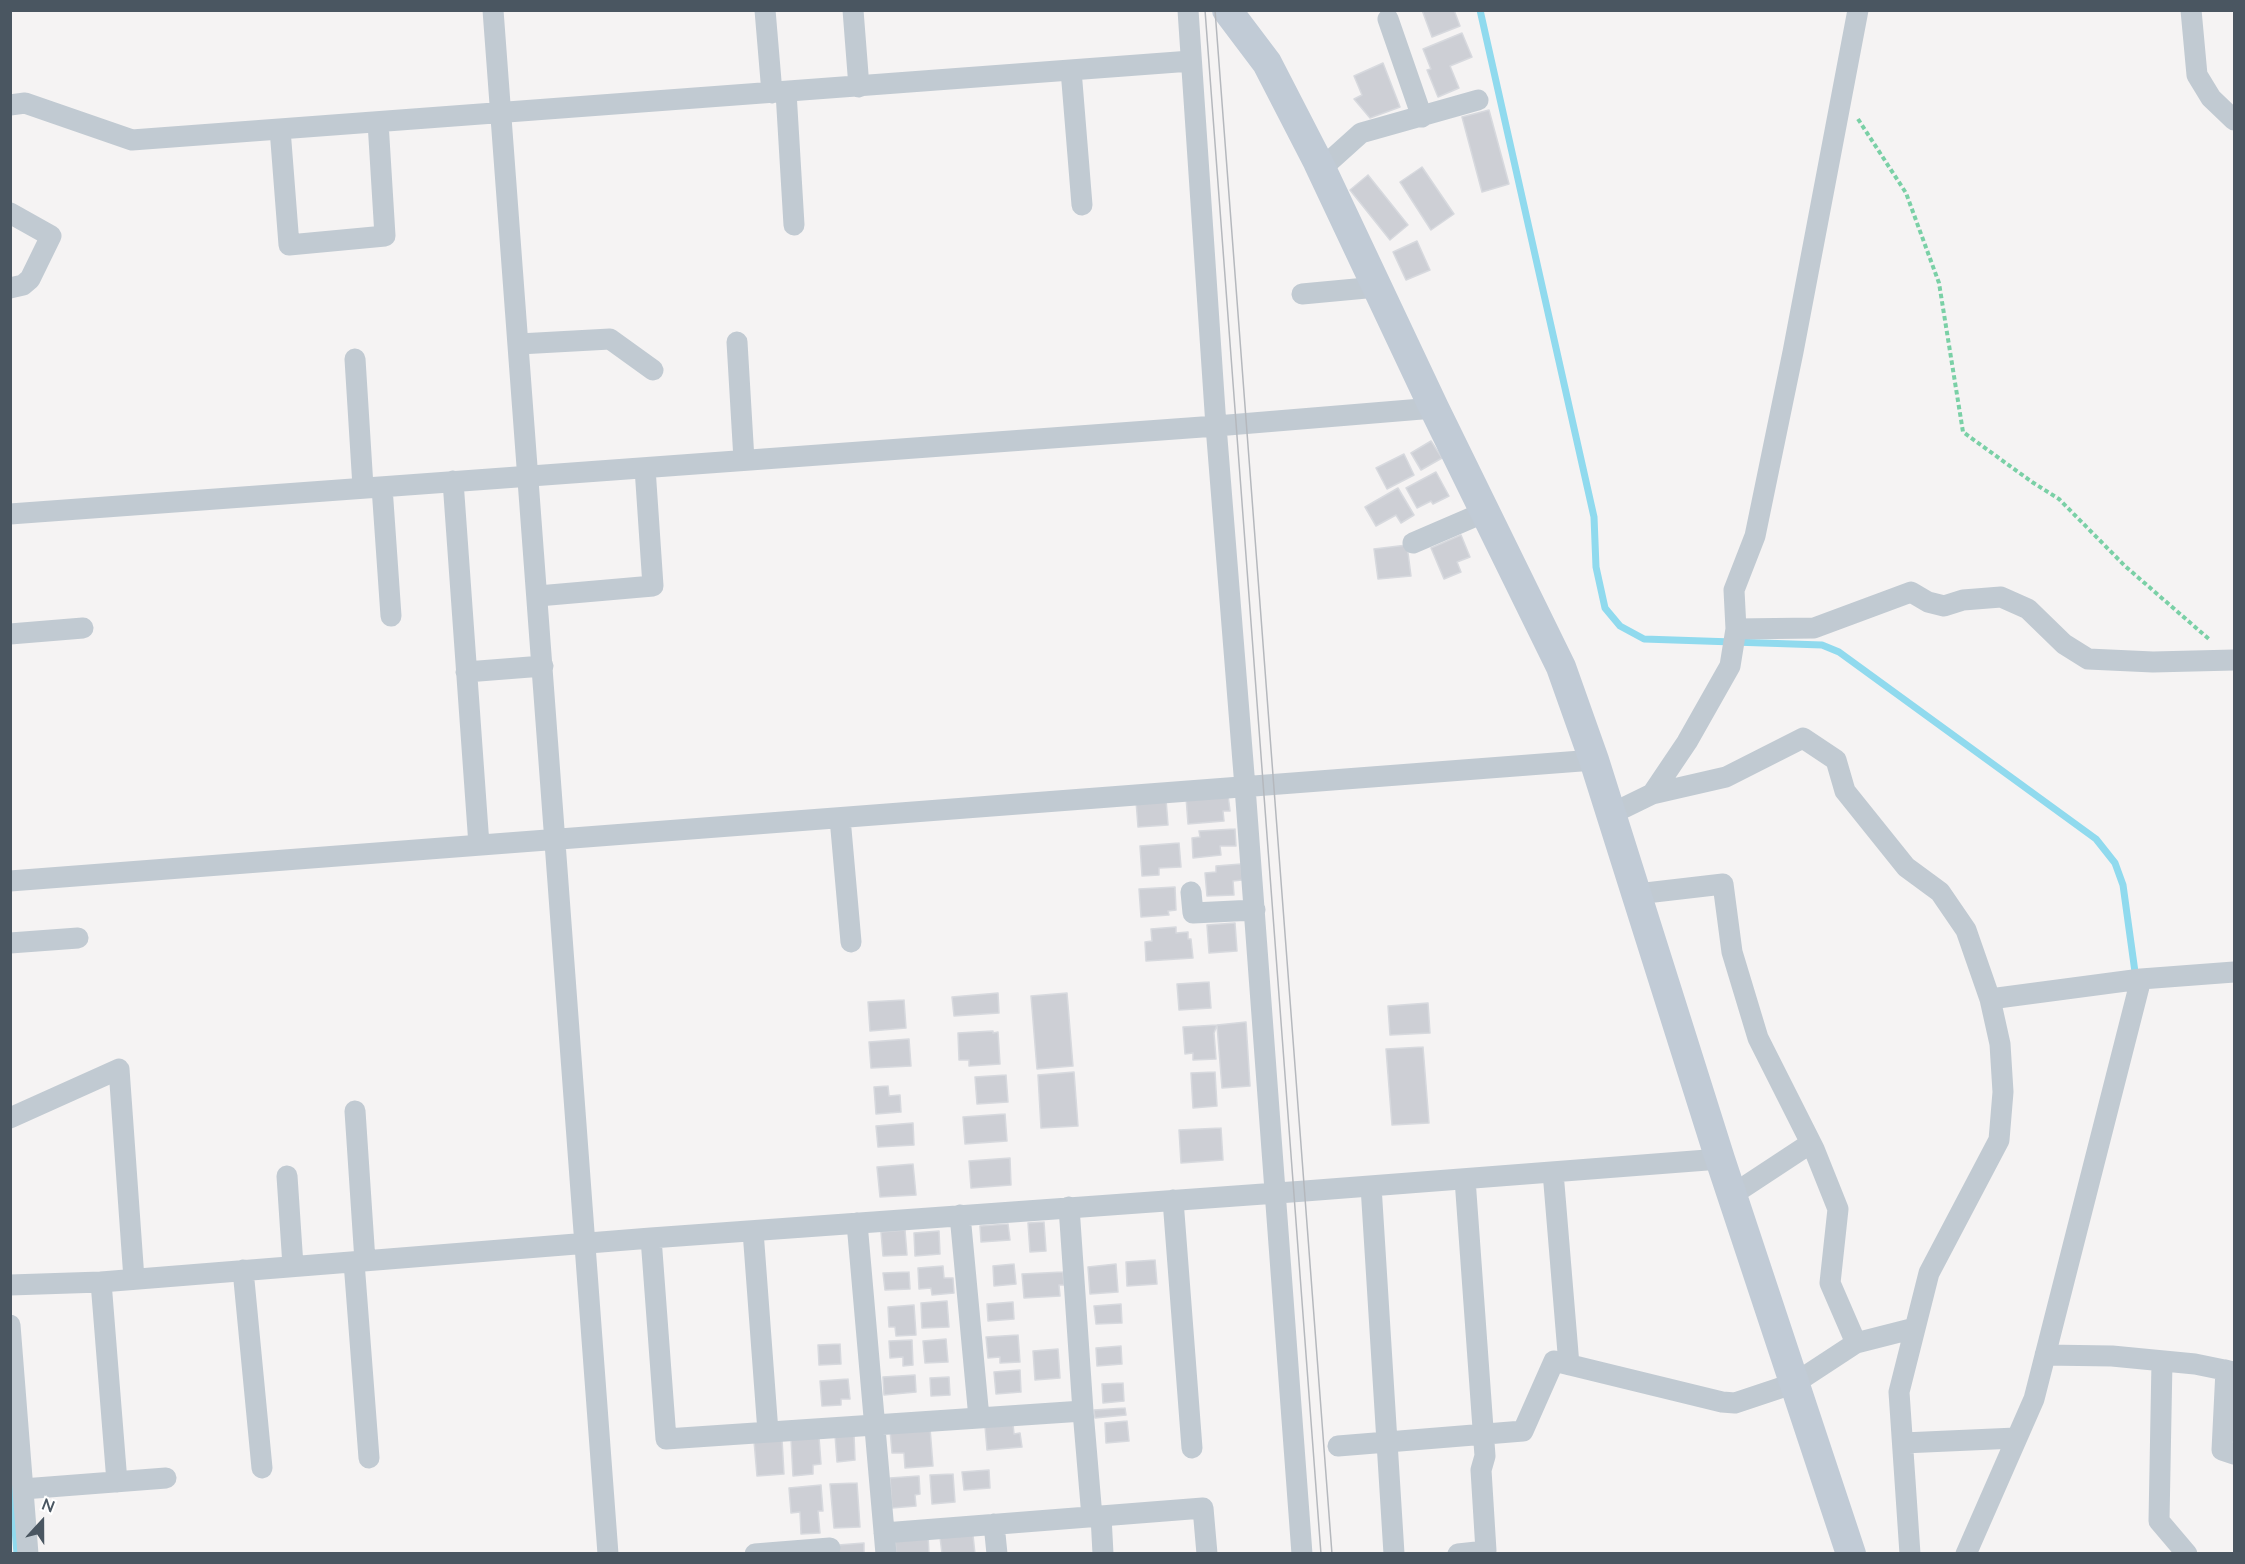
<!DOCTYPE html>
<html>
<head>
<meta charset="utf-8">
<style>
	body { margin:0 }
	#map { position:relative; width:2245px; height:1564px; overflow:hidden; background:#f5f3f3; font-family:Lato,sans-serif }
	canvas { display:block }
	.frame { position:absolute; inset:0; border:12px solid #4a5661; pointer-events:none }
	.north { position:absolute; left:12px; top:1492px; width:60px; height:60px; -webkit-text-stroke:4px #fff; paint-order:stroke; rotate:21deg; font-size:16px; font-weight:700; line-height:24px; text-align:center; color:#4a5661 }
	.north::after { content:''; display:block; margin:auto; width:21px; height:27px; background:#4a5661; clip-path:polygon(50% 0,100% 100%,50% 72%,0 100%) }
</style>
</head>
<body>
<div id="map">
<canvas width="2245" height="1564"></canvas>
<div class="frame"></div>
<div class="north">N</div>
</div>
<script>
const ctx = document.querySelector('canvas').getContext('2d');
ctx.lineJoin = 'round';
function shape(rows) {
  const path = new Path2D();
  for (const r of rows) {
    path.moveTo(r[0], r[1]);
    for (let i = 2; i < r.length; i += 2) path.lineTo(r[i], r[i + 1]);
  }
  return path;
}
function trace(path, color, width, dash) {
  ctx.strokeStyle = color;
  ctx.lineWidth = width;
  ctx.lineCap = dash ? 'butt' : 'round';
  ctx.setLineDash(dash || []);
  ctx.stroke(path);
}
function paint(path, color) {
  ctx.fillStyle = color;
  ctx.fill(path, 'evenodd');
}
const stream = shape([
	[1480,10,1594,517,1596,567,1605,608,1620,626,1644,639,1822,645,1839,652,2096,839,2115,863,2123,885,2135,972],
	[10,1468,17,1554]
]);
const building = shape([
	[1422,10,1454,10,1460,26,1432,37,1422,10],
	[1462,33,1472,57,1450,66,1459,88,1438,97,1427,70,1431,69,1423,49,1462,33],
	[1383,63,1400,107,1370,118,1354,99,1362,95,1354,76,1383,63],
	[1489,110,1509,184,1482,192,1462,117,1489,110],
	[1422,167,1454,214,1431,230,1400,182,1422,167],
	[1368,175,1408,225,1390,240,1350,190,1368,175],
	[1417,241,1430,270,1406,280,1393,252,1417,241],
	[1431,441,1442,458,1421,470,1411,453,1431,441],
	[1404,454,1414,475,1387,489,1376,468,1404,454],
	[1436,472,1449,496,1433,504,1431,501,1417,508,1406,488,1436,472],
	[1398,488,1414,515,1401,523,1396,515,1376,526,1365,507,1398,488],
	[1461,535,1470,557,1457,562,1461,572,1444,579,1431,548,1461,535],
	[1407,545,1411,576,1378,579,1374,549,1407,545],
	[1228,795,1230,811,1223,811,1224,821,1188,824,1186,797,1228,795],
	[1166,799,1168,825,1138,827,1136,801,1166,799],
	[1235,829,1236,846,1220,846,1221,855,1193,858,1192,838,1200,837,1199,831,1235,829],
	[1179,843,1181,867,1159,868,1159,875,1142,876,1140,846,1179,843],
	[1241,864,1242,880,1233,881,1234,895,1207,896,1205,873,1216,872,1216,866,1241,864],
	[1175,887,1176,910,1168,911,1169,915,1141,917,1139,889,1175,887],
	[1235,923,1237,951,1209,953,1207,925,1235,923],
	[1176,927,1176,933,1188,932,1188,939,1191,939,1193,958,1146,961,1145,942,1152,941,1151,929,1176,927],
	[1209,982,1211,1008,1179,1010,1177,984,1209,982],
	[998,993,999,1013,954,1016,952,997,998,993],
	[1067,993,1073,1066,1037,1069,1031,996,1067,993],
	[904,1000,906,1028,870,1031,868,1002,904,1000],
	[1428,1003,1430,1033,1390,1035,1388,1006,1428,1003],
	[1246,1022,1250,1086,1222,1088,1217,1025,1246,1022],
	[1217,1025,1214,1033,1216,1059,1193,1060,1193,1053,1185,1054,1183,1027,1217,1025],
	[993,1031,993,1033,998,1032,1000,1064,969,1066,969,1060,959,1060,958,1033,993,1031],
	[909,1039,911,1066,871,1068,869,1042,909,1039],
	[1423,1047,1429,1123,1392,1125,1386,1049,1423,1047],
	[1074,1072,1078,1126,1041,1128,1038,1075,1074,1072],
	[1215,1072,1217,1106,1193,1108,1191,1073,1215,1072],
	[1006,1075,1008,1102,977,1104,975,1077,1006,1075],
	[888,1086,889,1096,900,1095,901,1112,876,1114,874,1087,888,1086],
	[1005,1114,1007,1141,965,1144,963,1117,1005,1114],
	[913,1123,914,1145,878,1147,876,1126,913,1123],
	[1221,1128,1223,1160,1181,1163,1179,1130,1221,1128],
	[1010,1158,1011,1185,971,1188,969,1161,1010,1158],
	[913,1164,916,1195,880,1197,877,1167,913,1164],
	[1044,1222,1046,1251,1030,1252,1028,1223,1044,1222],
	[1008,1224,1010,1240,981,1242,980,1226,1008,1224],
	[905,1230,907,1255,883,1256,881,1232,905,1230],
	[939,1231,940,1254,915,1256,914,1233,939,1231],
	[1155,1260,1157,1284,1127,1286,1126,1262,1155,1260],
	[1014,1264,1016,1284,994,1286,993,1266,1014,1264],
	[1116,1264,1118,1292,1090,1294,1088,1267,1116,1264],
	[943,1266,944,1278,953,1278,954,1293,932,1295,931,1288,919,1289,918,1268,943,1266],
	[909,1272,910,1289,885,1290,883,1273,909,1272],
	[1063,1272,1064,1285,1059,1285,1060,1296,1024,1298,1022,1274,1063,1272],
	[947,1301,949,1327,922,1328,921,1303,947,1301],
	[1013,1302,1014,1319,988,1321,987,1304,1013,1302],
	[1121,1304,1122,1323,1096,1324,1094,1306,1121,1304],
	[914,1305,916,1335,896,1336,895,1327,889,1327,888,1307,914,1305],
	[1018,1335,1020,1362,1000,1363,1000,1357,988,1358,986,1337,1018,1335],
	[946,1339,948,1362,925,1363,923,1341,946,1339],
	[912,1340,913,1365,903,1366,903,1357,890,1358,889,1341,912,1340],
	[840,1344,841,1364,819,1365,818,1345,840,1344],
	[1121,1346,1122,1364,1097,1366,1096,1348,1121,1346],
	[1058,1349,1060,1378,1035,1380,1033,1351,1058,1349],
	[1020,1370,1021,1392,996,1394,994,1372,1020,1370],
	[915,1375,916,1392,884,1395,883,1377,915,1375],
	[949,1377,950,1395,931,1396,930,1378,949,1377],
	[848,1379,850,1399,841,1399,841,1405,822,1406,820,1381,848,1379],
	[1123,1383,1124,1401,1103,1403,1102,1384,1123,1383],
	[1125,1408,1126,1415,1095,1418,1094,1410,1125,1408],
	[1127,1421,1129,1441,1106,1443,1105,1423,1127,1421],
	[1013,1424,1014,1434,1020,1433,1022,1447,987,1450,985,1426,1013,1424],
	[930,1428,933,1466,905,1468,904,1453,892,1453,890,1430,930,1428],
	[854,1434,855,1460,837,1462,835,1435,854,1434],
	[819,1437,821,1464,813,1465,813,1474,793,1476,791,1439,819,1437],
	[782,1439,784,1474,757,1476,754,1441,782,1439],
	[989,1470,990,1488,964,1490,962,1472,989,1470],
	[953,1474,955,1502,932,1504,930,1475,953,1474],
	[919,1476,920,1494,915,1495,916,1506,892,1508,890,1478,919,1476],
	[857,1483,860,1527,834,1528,830,1484,857,1483],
	[821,1485,823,1511,818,1511,820,1533,801,1534,800,1512,791,1513,789,1488,821,1485],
	[928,1534,929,1554,896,1554,895,1536,928,1534],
	[973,1535,975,1554,942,1554,940,1537,973,1535],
	[864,1543,864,1554,838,1554,838,1545,864,1543]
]);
const path = shape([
	[1858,119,1906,193,1939,283,1963,432,2032,482,2059,499,2125,566,2210,640]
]);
const street = shape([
	[493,10,608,1554],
	[765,10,772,93],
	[853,10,859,87],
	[1188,10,1216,426,1245,787,1302,1554],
	[2191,10,2197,75,2211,98,2234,120],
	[1388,19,1422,117],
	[1071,70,1082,205],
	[786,92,794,225],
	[10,105,25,103,132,140,1191,61],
	[280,129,289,245,385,236,378,122],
	[1321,169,1361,133,1478,100],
	[10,213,51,236,30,279,23,285,10,288],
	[1302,294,1377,287],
	[737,342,744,460],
	[519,344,610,339,653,370],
	[355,359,363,487],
	[453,481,479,845],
	[382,487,391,616],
	[10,514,1216,426,1434,408],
	[1413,543,1485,512],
	[538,596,653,586,645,468],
	[1736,629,1814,628,1911,592,1928,602,1944,606,1963,600,2001,597,2028,609,2064,644,2088,659,2153,662,2234,660],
	[10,634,83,628],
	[466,672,543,666],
	[1652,794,1687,742,1730,666,1736,629,1734,590,1755,536,1793,352,1858,10],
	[1611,814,1652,794,1726,777,1803,738,1836,760,1845,791,1906,867,1940,892,1966,930,1990,999,2000,1044,2003,1092,1999,1140,1929,1273,1899,1392,1910,1554],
	[840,818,851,942],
	[10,881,1594,760],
	[1191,892,1193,913,1255,910],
	[1637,894,1723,884,1732,952,1758,1038,1814,1149,1838,1209,1830,1283,1856,1343],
	[10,943,78,938],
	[2141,979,2234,972],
	[355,1111,365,1261],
	[10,1118,119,1069,134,1279],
	[1553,1172,1569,1365],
	[287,1176,293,1266],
	[1371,1186,1394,1554],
	[1732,1195,1811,1143],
	[1173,1200,1192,1448],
	[960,1215,979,1418],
	[857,1223,886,1554],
	[753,1231,768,1432],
	[651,1238,666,1439,1083,1411,1069,1207],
	[354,1262,369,1458],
	[243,1270,262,1468],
	[101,1282,117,1482],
	[10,1285,101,1282,651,1238,1305,1191,1720,1159],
	[10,1325,28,1554],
	[2045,1355,2112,1356,2195,1364,2234,1372],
	[2162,1361,2159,1521,2187,1554],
	[2226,1370,2222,1450,2234,1454],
	[1083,1411,1092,1517],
	[1903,1443,2016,1438],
	[1338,1446,1523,1431,1554,1361,1722,1402,1735,1403,1795,1383,1856,1343,1915,1328],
	[23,1489,166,1478],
	[1101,1516,1103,1554],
	[994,1524,997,1554],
	[884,1533,1203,1508,1207,1554],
	[755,1554,830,1548],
	[1458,1554,1486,1551,1481,1470,1485,1456,1465,1179],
	[1966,1554,2034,1399,2141,979,1990,999]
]);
const secondary = shape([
	[1227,10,1267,63,1318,162,1434,408,1561,667,1594,760,1720,1159,1851,1554]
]);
const tram = shape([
	[1205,10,1321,1554],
	[1215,10,1332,1554]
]);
trace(stream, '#90daee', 7);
paint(building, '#cdcfd5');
trace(building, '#d7d9de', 1.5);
trace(path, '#7ad0a6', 4, [4.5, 3]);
trace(street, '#c1cad2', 21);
trace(secondary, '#c1cbd6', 30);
trace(tram, '#b5b8bd', 1.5);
</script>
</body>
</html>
